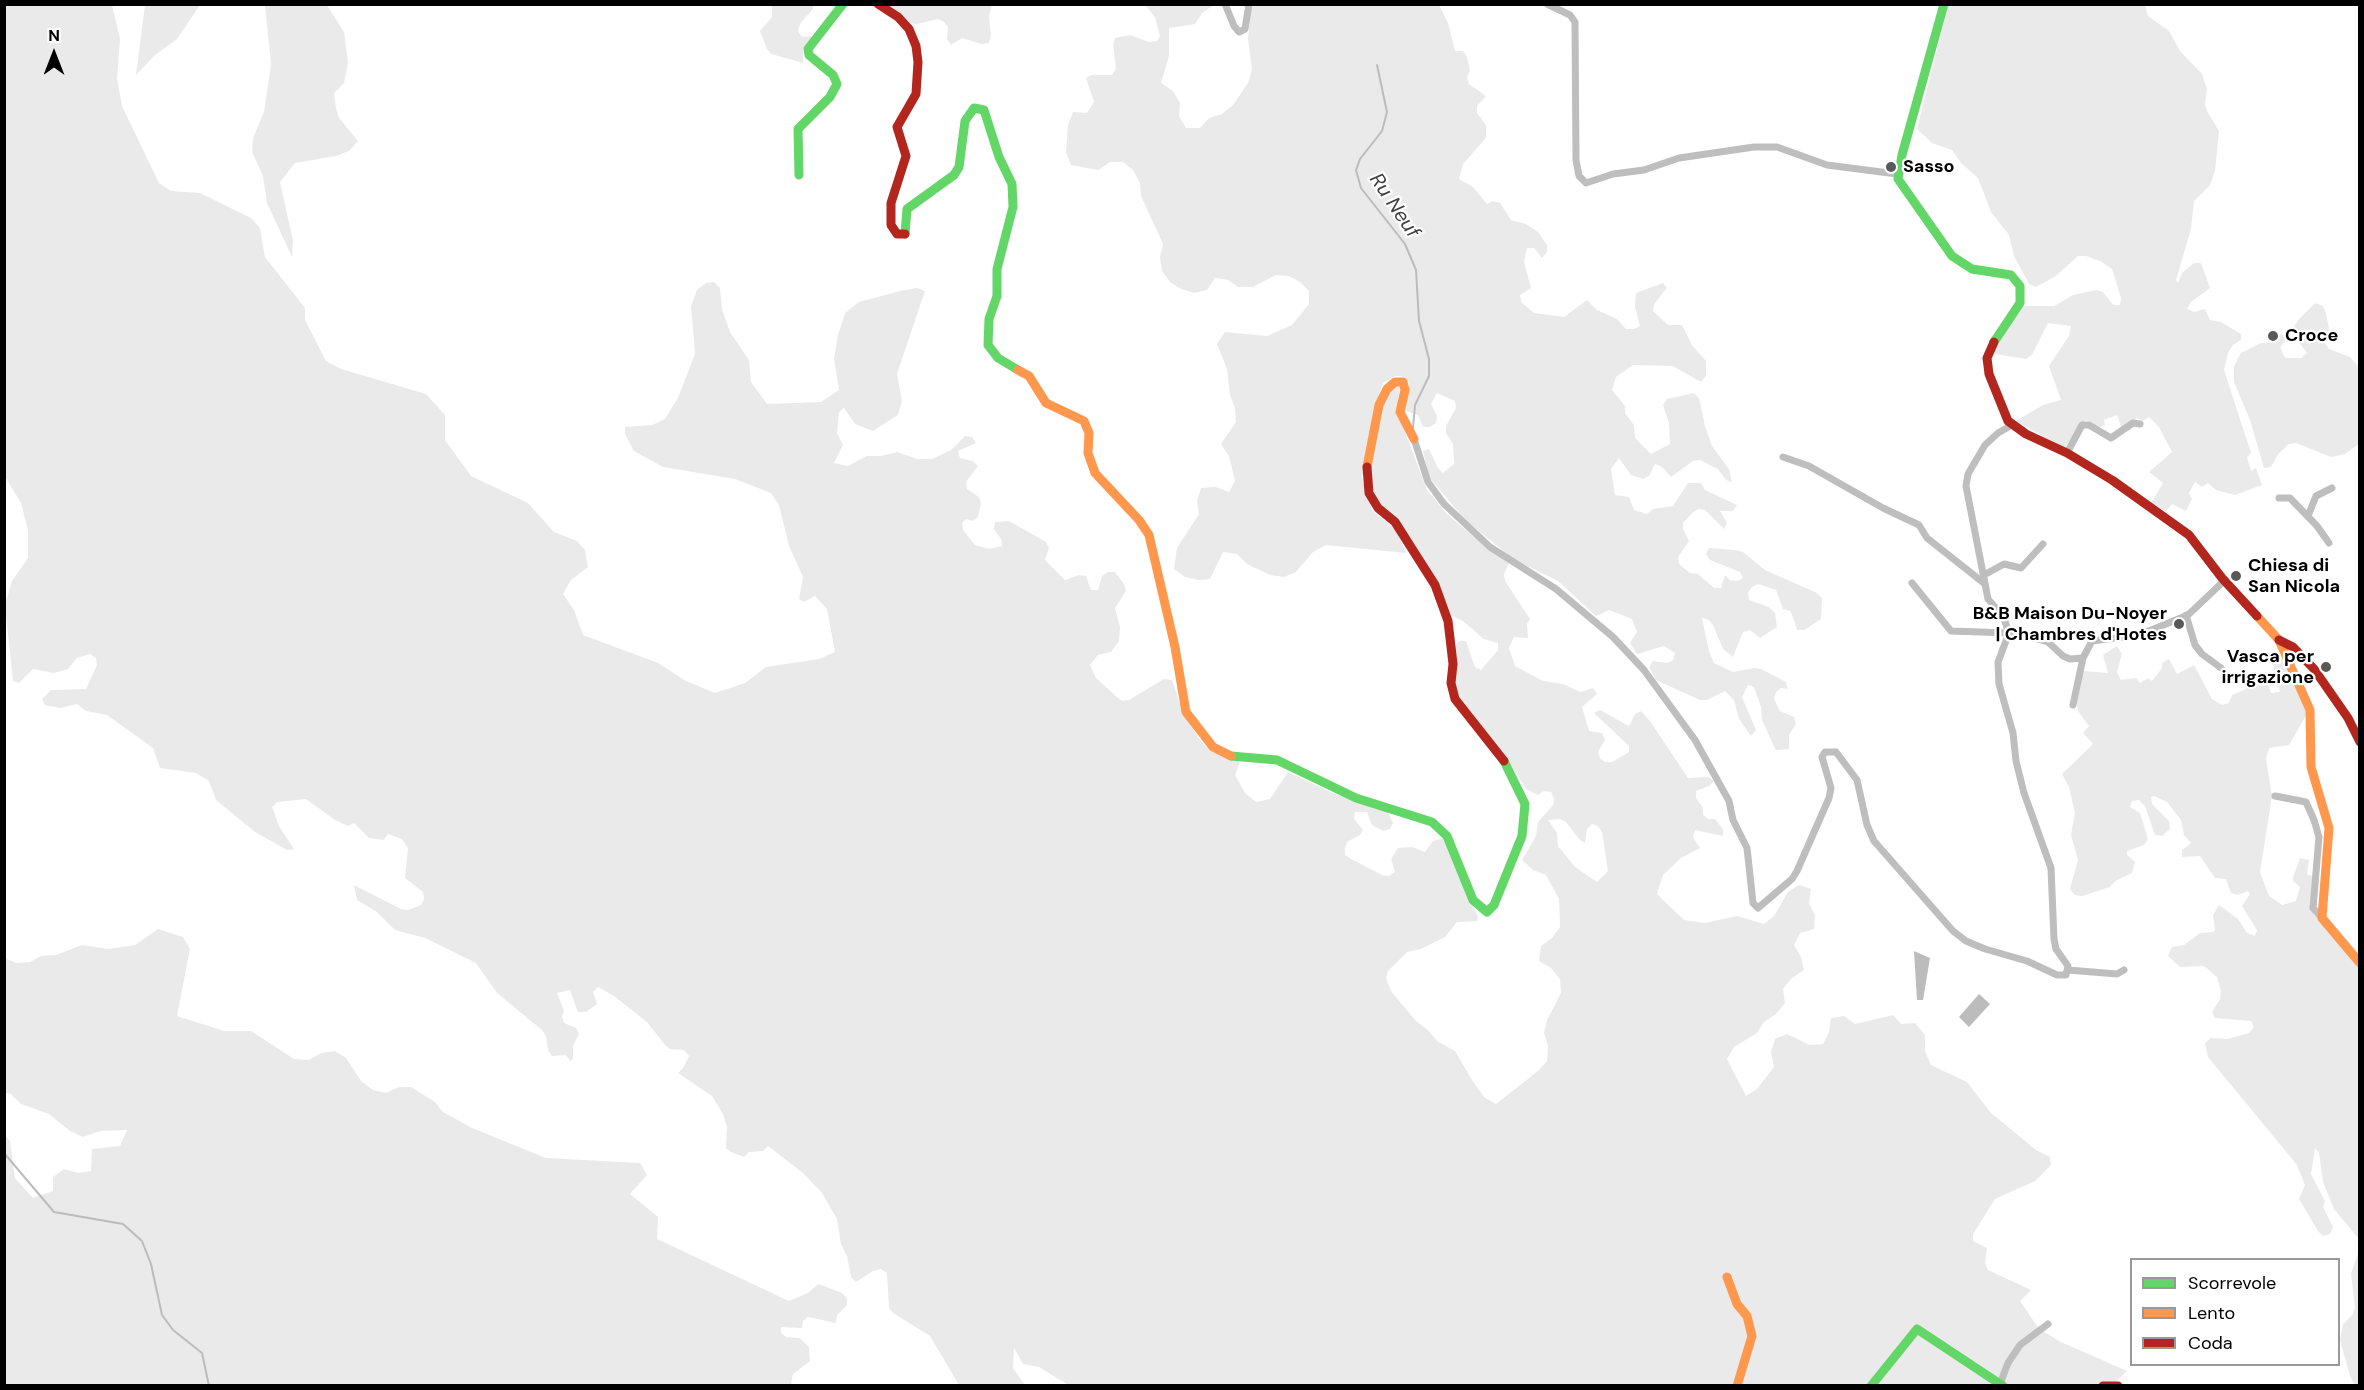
<!DOCTYPE html>
<html>
<head>
<meta charset="utf-8">
<style>
	body { margin:0 }
	#map { position:relative; width:2364px; height:1390px; overflow:hidden; background:#fff; font-family:"DM Sans",sans-serif }
	canvas { display:block }
	.frame { position:absolute; inset:0; border:6px solid #000; pointer-events:none }
	.legend { position:absolute; left:2130px; top:1258px; width:210px; height:108px; box-sizing:border-box; background:#fff; border:2px solid #999; margin:0; padding:8px 10px; list-style:none; font-size:18px; color:#000 }
	.legend li { display:flex; align-items:center; gap:12px; height:30px }
	.legend b { width:30px; border:2px solid #999 }
	.north { position:absolute; left:24px; top:24px; width:60px; height:60px; -webkit-text-stroke:4px #fff; paint-order:stroke; rotate:0deg; font-size:16px; font-weight:700; line-height:24px; text-align:center; color:#000 }
	.north::after { content:''; display:block; margin:auto; width:21px; height:27px; background:#000; clip-path:polygon(50% 0,100% 100%,50% 72%,0 100%) }
</style>
</head>
<body>
<div id="map">
<canvas width="2364" height="1390"></canvas>
<div class="frame"></div>
<ul class="legend">
<li><b style="height:8px;background:#63d668"></b>Scorrevole</li>
<li><b style="height:8px;background:#ff974d"></b>Lento</li>
<li><b style="height:8px;background:#b3261e"></b>Coda</li>
</ul>
<div class="north">N</div>
</div>
<script>
const ctx = document.querySelector('canvas').getContext('2d');
ctx.lineJoin = 'round';
function paint(path, color) {
  ctx.fillStyle = color;
  ctx.fill(path, 'evenodd');
}
function shape(rows) {
  const path = new Path2D();
  for (const r of rows) {
    path.moveTo(r[0], r[1]);
    for (let i = 2; i < r.length; i += 2) path.lineTo(r[i], r[i + 1]);
  }
  return path;
}
function trace(path, color, width, dash) {
  ctx.strokeStyle = color;
  ctx.lineWidth = width;
  ctx.lineCap = dash ? 'butt' : 'round';
  ctx.setLineDash(dash || []);
  ctx.stroke(path);
}
function label(font, color, halo, rows, align = 'center') {
  ctx.font = font + ' "DM Sans",sans-serif';
  ctx.lineWidth = 4.5;
  ctx.setLineDash([]);
  ctx.textBaseline = 'middle';
  ctx.strokeStyle = halo;
  ctx.fillStyle = color;
  for (const [text, x, y, turn = 0] of rows) {
    ctx.save();
    ctx.translate(x, y);
    ctx.rotate((+turn || 0) * Math.PI / 180);
    ctx.textAlign = isNaN(turn) ? turn : align;
    if (halo) ctx.strokeText(text, 0, 0);
    ctx.fillText(text, 0, 0);
    ctx.restore();
  }
}
const green = shape([
	[4,5,112,5,120,39,117,78,122,106,159,183,171,191,200,193,251,218,260,228,265,257,305,308,305,320,326,361,341,369,426,394,445,415,445,440,471,476,528,503,554,532,577,541,585,550,588,567,571,580,563,594,574,610,583,635,658,663,686,681,715,693,745,683,766,667,819,659,835,652,827,609,815,596,804,602,799,599,803,577,789,546,779,505,771,493,735,479,663,467,634,451,625,434,625,427,652,425,665,419,678,398,695,354,691,306,697,290,706,283,714,282,720,288,722,309,730,332,749,360,751,382,767,404,821,402,839,390,834,359,838,335,845,313,859,302,900,291,917,288,925,291,897,374,902,401,898,415,873,431,855,424,844,408,839,412,837,433,843,445,834,463,848,466,867,456,881,456,897,452,917,459,932,459,951,450,965,436,972,437,976,443,958,451,960,458,973,461,978,466,966,482,967,489,979,497,981,503,978,517,973,521,966,519,962,523,963,530,975,545,989,549,1002,546,1001,539,994,529,995,522,1009,521,1046,542,1049,548,1045,560,1065,580,1079,575,1086,576,1091,590,1098,590,1102,576,1108,572,1115,572,1124,584,1126,591,1115,608,1120,627,1119,641,1111,652,1098,655,1090,665,1096,678,1117,697,1122,701,1129,700,1164,679,1172,680,1184,716,1203,744,1215,753,1240,762,1235,775,1245,793,1256,802,1270,799,1288,772,1335,794,1387,810,1393,823,1390,829,1383,831,1372,825,1367,812,1355,812,1354,819,1363,830,1360,835,1347,842,1345,848,1345,855,1351,859,1382,875,1389,876,1395,872,1391,859,1398,848,1412,847,1425,852,1433,841,1443,838,1478,917,1477,921,1457,922,1445,937,1421,949,1407,952,1388,971,1386,978,1391,991,1416,1021,1428,1030,1437,1041,1455,1051,1472,1080,1484,1097,1496,1104,1538,1071,1547,1061,1548,1046,1544,1033,1547,1020,1561,993,1560,979,1551,968,1539,961,1541,946,1552,938,1560,927,1559,899,1546,875,1533,870,1522,860,1536,836,1538,822,1553,805,1554,799,1551,792,1544,791,1538,795,1526,789,1503,752,1460,702,1456,688,1454,647,1459,641,1466,641,1475,667,1481,670,1498,650,1498,643,1484,639,1463,621,1450,615,1420,552,1399,521,1384,509,1374,493,1370,474,1383,406,1390,390,1400,386,1397,411,1427,490,1447,514,1494,554,1509,563,1504,574,1505,581,1530,619,1527,624,1528,638,1514,637,1509,648,1515,666,1543,681,1563,684,1580,692,1593,688,1597,694,1582,707,1589,731,1602,733,1605,740,1598,752,1600,758,1605,762,1612,762,1629,752,1629,746,1594,713,1600,710,1629,726,1635,714,1641,711,1650,721,1688,778,1708,777,1714,781,1709,786,1696,791,1696,798,1703,808,1703,815,1708,819,1715,819,1723,829,1723,836,1695,830,1693,837,1700,848,1681,858,1663,875,1657,894,1684,920,1705,923,1737,916,1764,924,1774,916,1788,892,1799,885,1811,889,1809,903,1815,915,1814,929,1800,933,1794,945,1801,957,1804,970,1792,978,1783,989,1785,1003,1776,1014,1764,1022,1757,1033,1734,1047,1727,1059,1746,1096,1757,1089,1774,1067,1771,1052,1775,1039,1787,1034,1810,1045,1823,1044,1829,1032,1831,1018,1844,1016,1855,1024,1893,1015,1901,1024,1915,1023,1925,1035,1925,1051,1931,1065,1967,1082,1991,1113,2036,1150,2050,1157,2051,1165,2035,1181,1995,1199,1973,1234,1973,1241,1987,1248,1985,1263,1988,1270,2031,1290,2020,1301,2039,1329,2061,1342,2127,1371,2111,1386,1070,1386,1039,1367,1023,1364,1014,1348,1013,1368,1025,1385,959,1385,930,1336,893,1313,889,1308,887,1273,881,1269,873,1271,856,1282,851,1277,847,1256,841,1244,837,1219,822,1193,803,1173,768,1146,763,1151,749,1152,744,1157,731,1152,726,1148,727,1127,723,1114,712,1096,678,1073,683,1068,689,1056,684,1050,670,1049,665,1045,647,1022,614,996,598,987,593,992,597,1004,586,1012,578,1012,570,990,557,993,564,1011,562,1017,564,1023,576,1028,579,1034,573,1046,573,1059,570,1061,566,1055,552,1056,548,1050,546,1036,542,1030,497,993,476,963,425,938,395,930,377,912,357,900,354,885,401,909,408,910,421,905,424,899,423,892,405,878,408,848,402,839,388,834,384,840,369,838,354,823,348,826,335,820,306,799,277,802,272,807,279,826,294,849,287,850,255,832,216,800,209,781,196,773,160,768,153,748,107,715,86,711,77,704,60,708,45,705,42,699,51,690,86,689,97,665,96,658,90,654,77,658,68,669,54,673,33,669,19,683,13,681,5,605,12,581,28,558,28,530,21,503,4,475],
	[1560,819,1566,822,1579,839,1585,843,1587,829,1592,824,1598,826,1602,832,1608,871,1597,882,1575,867,1558,846,1557,833,1548,820],
	[145,5,200,5,177,39,155,55,136,75],
	[265,5,327,5,344,32,348,63,344,83,334,93,336,108,339,118,358,141,349,151,336,156,295,163,280,182,293,241,292,257,267,203,263,176,252,152,253,138,264,112,271,64],
	[772,5,813,5,813,9,800,24,798,31,802,37,816,36,803,49,803,63,771,54,767,49,760,31,772,17],
	[885,5,992,5,989,16,991,36,989,43,982,44,962,38,951,45,947,39,948,27,944,22,938,19,917,24,910,23],
	[1145,5,1214,5,1202,13,1195,24,1169,28,1169,56,1161,83,1173,91,1180,103,1179,116,1186,128,1200,128,1209,118,1222,114,1233,105,1248,83,1252,69,1248,39,1251,5,1439,5,1448,23,1455,51,1463,51,1467,57,1470,71,1467,77,1469,84,1486,96,1477,106,1477,113,1486,125,1486,138,1463,164,1459,179,1473,187,1487,204,1493,201,1500,203,1511,220,1526,224,1538,232,1547,245,1547,252,1542,258,1534,248,1527,248,1524,262,1531,288,1520,295,1521,302,1534,313,1564,317,1587,300,1597,310,1617,319,1626,329,1634,329,1640,326,1635,307,1636,293,1663,283,1667,288,1654,304,1653,311,1668,325,1682,325,1692,345,1706,361,1706,376,1701,382,1673,366,1633,365,1616,377,1612,390,1625,406,1625,413,1634,425,1635,438,1651,454,1670,444,1669,423,1663,405,1667,399,1694,393,1699,398,1705,426,1712,446,1729,469,1732,482,1726,480,1718,469,1700,460,1693,461,1671,477,1662,467,1655,464,1649,476,1643,479,1631,475,1619,458,1611,469,1615,495,1629,497,1634,510,1647,514,1653,509,1673,506,1688,483,1701,483,1705,490,1737,505,1733,511,1720,511,1727,523,1724,529,1705,510,1698,509,1692,513,1683,523,1683,529,1689,541,1678,557,1679,564,1690,573,1698,574,1714,588,1721,588,1725,575,1730,580,1737,581,1743,578,1740,572,1710,560,1706,554,1709,548,1736,550,1743,552,1765,570,1817,593,1822,598,1821,619,1804,630,1797,630,1793,617,1790,611,1783,609,1776,590,1758,584,1752,587,1748,593,1749,600,1769,607,1775,613,1777,627,1760,638,1750,630,1743,632,1733,657,1723,649,1713,625,1709,620,1702,618,1709,651,1714,663,1733,672,1754,668,1761,669,1786,682,1788,689,1781,688,1776,692,1774,699,1780,711,1794,717,1796,724,1789,735,1789,749,1776,750,1773,744,1762,720,1761,707,1754,687,1748,685,1742,697,1756,730,1751,736,1739,719,1734,700,1725,691,1707,700,1700,700,1656,680,1649,667,1653,661,1667,663,1673,660,1675,653,1664,646,1637,654,1630,643,1637,632,1632,619,1609,610,1596,616,1558,581,1515,560,1466,521,1429,477,1423,451,1429,449,1438,468,1443,473,1454,464,1453,444,1446,433,1446,426,1456,408,1455,401,1437,393,1431,404,1437,416,1436,423,1430,427,1423,427,1418,415,1406,411,1404,404,1409,385,1407,379,1401,376,1395,376,1383,383,1375,404,1362,478,1372,510,1397,531,1406,553,1326,545,1313,552,1296,572,1284,577,1270,575,1247,564,1237,554,1223,552,1210,579,1198,580,1185,577,1174,569,1177,548,1199,514,1197,501,1201,488,1216,487,1229,492,1235,481,1229,456,1221,444,1236,422,1235,408,1230,395,1227,369,1217,344,1225,332,1267,336,1292,325,1309,304,1309,291,1300,282,1289,276,1276,275,1253,287,1238,287,1228,280,1215,278,1207,290,1194,293,1181,289,1170,282,1162,271,1160,257,1163,244,1141,196,1140,183,1133,170,1123,162,1110,162,1098,170,1071,165,1066,152,1068,125,1073,112,1087,113,1094,102,1086,78,1091,75,1112,75,1116,69,1113,44,1115,38,1130,35,1149,42,1157,41,1160,36,1155,17],
	[1948,5,2145,5,2148,16,2169,31,2180,51,2202,74,2207,89,2205,104,2207,111,2219,131,2215,171,2210,185,2194,201,2191,229,2176,280,2178,283,2182,273,2194,263,2201,263,2210,288,2191,302,2187,309,2194,312,2205,309,2210,320,2221,322,2241,334,2241,340,2233,345,2228,353,2224,370,2251,453,2247,457,2251,471,2256,468,2262,485,2235,495,2216,490,2208,483,2202,487,2195,482,2189,493,2192,499,2186,511,2172,504,2166,511,2151,503,2163,483,2149,472,2172,452,2159,427,2149,417,2143,421,2137,418,2122,429,2117,415,2104,420,2105,425,2098,428,2086,420,2064,448,2016,421,2043,405,2061,400,2049,366,2069,336,2071,326,2048,323,2032,355,2026,359,1995,354,1993,351,2023,306,2054,306,2073,295,2096,290,2103,292,2113,305,2120,305,2121,298,2112,269,2100,261,2086,256,2078,256,2056,276,2036,287,2029,284,2014,256,2009,235,1991,212,1978,178,1961,163,1952,150,1932,143,1917,129],
	[2315,303,2323,306,2326,313,2329,328,2325,343,2329,349,2350,357,2359,367,2359,444,2345,454,2331,457,2296,443,2289,444,2278,454,2271,467,2264,468,2250,420,2234,382,2234,366,2241,353,2261,343,2271,343,2281,334,2287,340,2280,347,2285,358,2301,358,2307,353,2298,341,2294,327,2299,319],
	[2117,646,2122,654,2117,672,2121,680,2136,678,2140,683,2148,678,2152,681,2162,668,2162,663,2169,659,2177,674,2194,665,2212,699,2222,705,2229,703,2232,695,2246,689,2247,678,2257,675,2260,686,2268,684,2271,693,2280,692,2273,664,2284,658,2308,712,2289,745,2269,748,2266,759,2272,796,2260,872,2269,896,2282,905,2296,901,2300,887,2293,881,2293,877,2300,858,2309,860,2307,874,2317,878,2313,913,2359,968,2359,1385,2355,1385,2350,1376,2340,1340,2343,1324,2353,1314,2355,1307,2351,1274,2358,1253,2358,1238,2334,1209,2323,1182,2319,1153,2315,1148,2311,1174,2325,1201,2323,1207,2333,1227,2330,1234,2323,1236,2318,1231,2299,1199,2305,1185,2297,1165,2208,1057,2205,1043,2211,1038,2227,1039,2249,1033,2254,1027,2251,1021,2215,1018,2212,1012,2220,999,2221,991,2217,977,2204,966,2180,967,2168,956,2172,947,2184,945,2200,933,2213,932,2215,930,2213,915,2219,905,2238,919,2247,933,2255,936,2257,930,2242,906,2250,894,2248,891,2238,895,2231,893,2226,879,2215,878,2200,856,2182,857,2182,850,2191,843,2184,835,2181,820,2167,802,2154,796,2151,797,2152,804,2169,821,2170,829,2162,836,2155,835,2145,806,2139,800,2132,801,2130,807,2140,813,2148,839,2144,845,2127,851,2127,855,2135,862,2132,873,2115,881,2110,887,2082,896,2075,895,2070,889,2078,860,2071,835,2075,813,2069,787,2062,774,2093,744,2083,733,2089,726,2078,711,2077,704,2083,671,2108,673,2103,655],
	[158,929,183,937,190,949,177,1016,224,1031,251,1031,294,1059,309,1060,321,1053,335,1051,346,1058,361,1081,373,1090,386,1093,399,1087,411,1087,435,1102,443,1112,472,1128,546,1158,640,1163,647,1175,630,1194,658,1217,657,1239,789,1301,808,1293,818,1284,842,1293,847,1298,847,1305,837,1315,836,1323,808,1317,803,1321,802,1328,781,1327,781,1333,786,1337,800,1338,809,1347,810,1361,793,1374,791,1383,793,1385,5,1385,5,1135,10,1141,15,1178,33,1198,53,1191,53,1177,64,1169,78,1173,91,1171,92,1149,120,1146,127,1130,100,1131,83,1137,70,1131,49,1114,21,1104,11,1094,5,1093,5,958,16,963,30,962,41,956,56,955,82,945,108,949,135,945]
]);
const water = shape([
	[1914,951,1930,958,1923,1000,1917,1000],
	[1979,994,1990,1004,1969,1027,1959,1017]
]);
const stream = shape([
	[1377,65,1387,112,1382,131,1360,159,1356,170,1361,188,1405,244,1416,270,1419,321,1429,359,1429,376,1415,405,1413,428],
	[4,1153,54,1212,123,1224,142,1241,151,1264,162,1315,173,1330,202,1353,209,1386]
]);
const street = shape([
	[1225,4,1234,26,1239,32,1245,29,1249,4],
	[1547,4,1570,15,1575,22,1576,160,1579,176,1586,183,1613,174,1644,170,1679,158,1754,147,1777,147,1827,165,1897,174],
	[2012,425,1998,433,1985,445,1968,474,1966,486,1988,599,2003,616,2009,633,2020,634,2048,642,2063,656,2070,659,2083,658,2092,641,2139,635,2188,615,2225,580],
	[1414,439,1428,482,1444,504,1490,547,1556,589,1613,637,1644,670,1695,740,1729,801,1733,820,1747,848,1753,903,1758,908,1792,879,1797,871,1829,798,1831,788,1822,757,1825,752,1836,752,1857,780,1867,825,1874,841,1953,931,1966,941,1985,949,2027,961,2057,975,2066,975,2068,966,2056,949,2054,939,2051,868,2024,793,2016,761,2013,733,1999,684,1998,662,2009,633,1951,631,1912,583],
	[2067,453,2082,425,2089,425,2111,438,2133,423,2140,424],
	[1783,457,1809,466,1883,508,1919,525,1927,538,1985,584],
	[2279,498,2290,498,2317,526,2329,543],
	[2308,516,2316,496,2332,488],
	[1984,575,2004,564,2021,568,2043,544],
	[2186,615,2195,645,2202,654,2221,668],
	[2073,705,2083,658],
	[2275,796,2306,802,2314,820,2319,837,2313,908,2322,918],
	[2068,970,2117,974,2124,970],
	[2000,1384,2008,1363,2020,1345,2048,1324]
]);
const fast = shape([
	[1944,4,1902,155,1898,179,1952,256,1972,269,2011,275,2020,286,2020,303,1994,342],
	[799,175,798,129,830,97,837,84,833,75,809,55,808,49,843,4],
	[905,234,907,209,954,175,959,167,965,121,974,108,984,110,999,157,1012,184,1013,207,997,269,997,296,989,319,988,345,998,358,1018,370],
	[1231,756,1277,760,1356,798,1432,822,1447,836,1473,900,1487,912,1494,905,1522,836,1525,804,1504,761],
	[1871,1386,1917,1329,2003,1386]
]);
const slow = shape([
	[1018,370,1029,376,1046,403,1084,421,1089,433,1088,453,1095,473,1139,520,1149,535,1175,647,1186,712,1213,747,1231,756],
	[1367,467,1379,405,1387,389,1395,382,1403,382,1405,390,1400,412,1414,439],
	[2257,616,2279,640,2310,710,2311,767,2329,828,2322,918,2360,963],
	[1727,1277,1737,1304,1747,1316,1752,1336,1737,1386]
]);
const jam = shape([
	[878,4,898,17,909,29,916,46,918,62,916,94,897,127,906,156,891,203,891,225,897,234,905,234],
	[1994,342,1987,358,1989,374,2008,421,2026,434,2067,453,2112,480,2189,535,2222,578,2257,616],
	[1367,467,1369,493,1378,508,1395,522,1435,585,1448,621,1453,664,1451,683,1455,699,1504,761],
	[2279,640,2293,647,2314,669,2348,718,2360,742],
	[2103,1386,2118,1386]
]);
const markers = [
	[1891,167,6,"#595959"],
	[2273,336,6,"#595959"],
	[2236,576,6,"#595959"],
	[2179,624,6,"#595959"],
	[2326,667,6,"#595959"]
];
const poiNames = [
	["Sasso",1903,167],
	["Croce",2285,336],
	["Chiesa di",2248,566],
	["San Nicola",2248,587],
	["B&B Maison Du-Noyer",2167,614,"right"],
	["| Chambres d'Hotes",2167,635,"right"],
	["Vasca per",2314,657,"right"],
	["irrigazione",2314,678,"right"]
];
const waterNames = [
	["Ru Neuf",1394,206,56]
];
paint(green, '#eaeaea');
paint(water, '#bcbcbc');
trace(stream, '#bcbcbc', 2);
trace(street, '#bebebe', 7);
trace(fast, '#63d668', 9);
trace(slow, '#ff974d', 9);
trace(jam, '#b3261e', 9);
for (const [x, y, r, color] of markers) {
  const dot = new Path2D();
  dot.arc(x, y, r, 0, 2 * Math.PI);
  ctx.fillStyle = color;
  ctx.fill(dot);
  trace(dot, '#fff', 2);
}
label('bold 18px', '#000', '#fff', poiNames, 'left');
label('italic 20px', '#404040', '#fff', waterNames);
</script>
</body>
</html>
